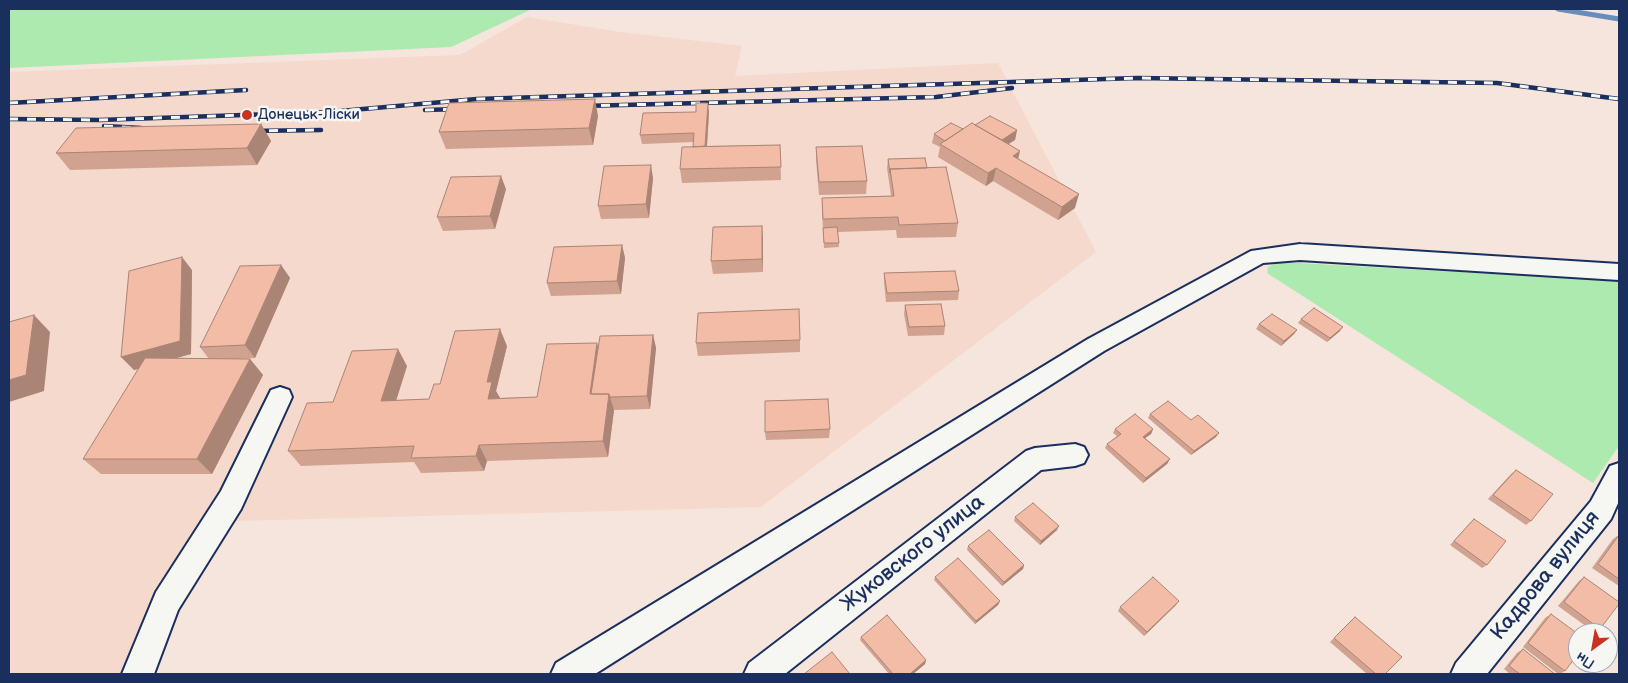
<!DOCTYPE html>
<html>
<head>
<meta charset="utf-8">
<style>
	body { margin:0 }
	#map { position:relative; width:1628px; height:683px; overflow:hidden; background:#f5e5dc; font-family:"Balsamiq Sans",sans-serif }
	canvas { display:block }
	.frame { position:absolute; inset:0; border:10px solid #1b2f5e; pointer-events:none }
	.north { position:absolute; left:1568px; top:623px; width:50px; height:50px; box-sizing:border-box; background:#f6f6f2; border:1px solid #9ea6b7; border-radius:50%; rotate:212deg; font-size:14px; font-weight:700; line-height:20px; text-align:center; color:#1b2f5e }
	.north::after { content:''; display:block; margin:auto; width:18px; height:22px; background:#c8321e; clip-path:polygon(50% 0,100% 100%,50% 72%,0 100%) }
</style>
</head>
<body>
<div id="map">
<canvas width="1628" height="683"></canvas>
<div class="frame"></div>
<div class="north">Пн</div>
</div>
<script>
const ctx = document.querySelector('canvas').getContext('2d');
ctx.lineJoin = 'round';
function paint(path, color) {
  ctx.fillStyle = color;
  ctx.fill(path, 'evenodd');
}
function shape(rows) {
  const path = new Path2D();
  for (const r of rows) {
    path.moveTo(r[0], r[1]);
    for (let i = 2; i < r.length; i += 2) path.lineTo(r[i], r[i + 1]);
  }
  return path;
}
function trace(path, color, width, dash) {
  ctx.strokeStyle = color;
  ctx.lineWidth = width;
  ctx.lineCap = dash ? 'butt' : 'round';
  ctx.setLineDash(dash || []);
  ctx.stroke(path);
}
function label(font, color, halo, rows, align = 'center') {
  ctx.font = font + ' "Balsamiq Sans",sans-serif';
  ctx.lineWidth = 5;
  ctx.setLineDash([]);
  ctx.textBaseline = 'middle';
  ctx.strokeStyle = halo;
  ctx.fillStyle = color;
  for (const [text, x, y, turn = 0] of rows) {
    ctx.save();
    ctx.translate(x, y);
    ctx.rotate((+turn || 0) * Math.PI / 180);
    ctx.textAlign = isNaN(turn) ? turn : align;
    if (halo) ctx.strokeText(text, 0, 0);
    ctx.fillText(text, 0, 0);
    ctx.restore();
  }
}
const built = shape([
	[527,17,620,32,742,46,735,76,998,63,1096,252,761,507,198,522,121,674,9,674,9,72,460,55]
]);
const green = shape([
	[9,9,532,9,451,47,9,68],
	[1276,263,1299,263,1619,281,1619,446,1593,483,1267,273,1268,267]
]);
const stream = shape([
	[1558,9,1619,19]
]);
const street = shape([
	[1300,244,1619,264,1619,280,1300,260,1263,263,1104,351,595,674,551,674,556,663,1088,339,1251,251,1300,244],
	[280,387,289,390,292,397,241,509,178,610,154,674,122,674,156,592,221,491,271,390,280,387],
	[1075,444,1084,447,1088,455,1084,463,1075,466,1041,470,785,674,744,674,749,663,1026,451,1035,448,1075,444],
	[1619,463,1619,501,1611,519,1487,674,1451,674,1456,663,1591,501,1610,466,1619,463]
]);
const rail = shape([
	[9,103,246,90],
	[583,106,936,97,1012,88],
	[425,110,460,109],
	[9,119,100,120,329,112,477,99,1137,78,1497,83,1619,99],
	[104,126,141,128],
	[251,131,321,130]
]);
const wall = shape([
	[709,112,707,146,780,145,781,180,682,183,680,169,693,147,694,142,642,144,640,135],
	[598,116,593,145,446,149,439,132],
	[261,124,271,141,257,165,70,170,56,153],
	[975,125,1017,130,1015,140,1008,144,1018,159,1075,208,1058,220,993,181,986,186,938,157,940,147,932,143,934,134,963,129],
	[816,147,867,181,866,194,819,195,816,160],
	[888,159,927,168,958,223,956,237,897,238,896,230,838,232,839,247,824,248,822,212,822,198,891,196,887,168],
	[653,178,649,218,601,219,598,206],
	[506,189,495,229,443,231,437,217],
	[762,226,763,272,713,274,711,261],
	[622,245,625,258,621,294,551,296,547,283],
	[281,265,290,278,255,358,239,359,250,359,263,375,212,474,101,474,83,459,139,369,134,370,192,270,191,354,175,358,209,359,200,347],
	[884,273,959,291,958,300,886,302,884,282],
	[905,305,945,326,944,335,908,336,904,314],
	[1301,319,1340,331,1327,342,1298,323],
	[1259,324,1297,330,1294,334,1281,346,1256,329],
	[653,335,656,348,650,409,614,410,608,457,487,461,484,471,421,473,414,462,301,466,288,451,333,402,407,366,396,400,429,399,440,384,507,346,496,391,500,398,537,397,598,346],
	[800,340,800,352,698,356,696,343],
	[1150,414,1191,420,1216,437,1191,455,1148,418],
	[830,429,829,438,766,440,765,432],
	[1115,429,1153,429,1151,434,1145,438,1170,459,1167,464,1143,483,1105,448,1107,444,1117,436,1113,433],
	[1516,470,1531,521,1526,525,1488,499,1511,474],
	[1015,517,1057,530,1040,545,1014,521],
	[1474,519,1487,565,1482,568,1450,545,1470,523],
	[1619,535,1619,586,1592,568,1613,539],
	[968,546,1024,565,1023,569,1002,586,967,550],
	[935,577,1000,601,998,605,975,624,934,580],
	[1584,577,1600,629,1594,632,1558,606,1579,581],
	[1176,605,1144,636,1118,611,1120,607],
	[1551,614,1565,671,1560,674,1558,674,1523,647,1545,618],
	[1355,617,1385,674,1367,674,1330,642],
	[861,637,926,660,925,664,913,674,889,674,860,640],
	[1523,649,1555,674,1510,674,1504,669,1517,653]
]);
const shadedWall = shape([
	[595,99,598,116,593,145,589,128],
	[708,103,709,112,706,160,705,151],
	[261,124,271,141,257,165,247,148],
	[1017,130,1015,140,996,152,998,143],
	[1020,151,1017,164,1013,156],
	[651,165,653,178,649,218,646,204],
	[996,168,993,181,986,186,988,173],
	[501,176,506,189,495,229,490,216],
	[1079,194,1075,208,1058,220,1062,207],
	[762,226,763,239,763,272,762,259],
	[622,245,625,258,621,294,617,281],
	[182,257,192,270,191,354,134,370,121,357],
	[281,265,290,278,255,358,245,345],
	[34,315,50,332,44,391,9,402,9,380],
	[1343,327,1340,331,1327,342,1330,338],
	[500,329,507,346,496,391,500,398,488,399,487,382],
	[1297,330,1294,334,1281,346,1284,341],
	[653,335,656,348,650,409,647,396],
	[597,343,602,359,597,398,590,394],
	[398,349,407,366,391,417,381,401],
	[250,359,263,375,212,474,197,459],
	[609,394,614,410,608,457,603,441],
	[1153,429,1151,434,1141,441,1143,437],
	[1219,433,1216,437,1191,455,1194,451],
	[479,445,487,461,484,471,476,456],
	[1170,459,1167,464,1143,483,1146,478],
	[1059,526,1057,530,1040,545,1041,541],
	[1024,565,1023,569,1002,586,1004,582],
	[1000,601,998,605,975,624,976,621],
	[1179,601,1176,605,1144,636,1147,632],
	[926,660,925,664,913,674,910,674]
]);
const building = shape([
	[595,99,589,128,439,132,449,103,595,99],
	[696,103,708,103,705,146,693,147,694,133,640,135,643,113,696,112,696,103],
	[990,116,1017,130,1002,140,975,125,990,116],
	[951,123,963,129,945,141,934,134,951,123],
	[972,123,1020,151,1013,156,1079,194,1062,207,996,168,988,173,940,144,972,123],
	[261,124,247,148,56,153,76,128,261,124],
	[780,145,781,167,680,169,682,147,780,145],
	[862,146,867,181,819,182,816,147,862,146],
	[925,158,927,168,890,169,890,173,888,159,925,158],
	[651,165,646,204,598,206,604,166,651,165],
	[946,167,958,223,899,225,898,217,823,219,822,198,894,196,890,169,946,167],
	[501,176,490,216,437,217,451,177,501,176],
	[762,226,762,259,711,261,713,227,762,226],
	[837,227,839,243,824,243,823,228,837,227],
	[622,245,617,281,547,283,554,247,622,245],
	[182,257,180,341,121,357,129,271,182,257],
	[281,265,245,345,200,347,240,266,281,265],
	[955,271,959,291,887,293,884,273,955,271],
	[941,304,945,326,909,327,905,305,941,304],
	[1314,308,1343,327,1330,338,1301,319,1314,308],
	[799,309,800,340,696,343,698,313,799,309],
	[1272,314,1297,330,1284,341,1259,324,1272,314],
	[34,315,26,375,9,380,9,322,34,315],
	[500,329,487,382,492,382,488,399,537,397,547,344,597,343,590,394,609,394,603,441,479,445,476,456,411,458,414,446,288,451,307,403,333,402,352,351,398,349,381,401,429,399,434,384,440,384,455,331,500,329],
	[653,335,647,396,610,397,609,394,591,394,600,336,653,335],
	[145,358,250,359,197,459,83,459,145,358],
	[828,399,830,429,765,432,765,401,828,399],
	[1168,401,1191,420,1198,415,1219,433,1194,451,1150,414,1168,401],
	[1135,414,1153,429,1143,437,1170,459,1146,478,1107,444,1121,434,1115,429,1135,414],
	[1516,470,1553,494,1531,521,1493,495,1516,470],
	[1033,503,1059,526,1041,541,1015,517,1033,503],
	[1474,519,1506,541,1487,565,1454,541,1474,519],
	[989,530,1024,565,1004,582,968,546,989,530],
	[1619,535,1619,579,1598,564,1619,535],
	[958,558,1000,601,976,621,935,577,958,558],
	[1153,577,1179,601,1147,632,1120,607,1153,577],
	[1584,577,1619,602,1619,604,1600,629,1564,602,1584,577],
	[1551,614,1578,634,1578,654,1565,671,1528,643,1551,614],
	[887,615,926,660,910,674,893,674,861,637,887,615],
	[1355,617,1402,657,1385,674,1376,674,1334,638,1355,617],
	[1523,649,1555,674,1520,674,1509,666,1523,649],
	[832,652,850,674,804,674,832,652]
]);
const markers = [
	[247,115,6,"#c8321e"]
];
const farPoinames = [
	["Донецьк-Ліски",258,115]
];
const nearStreetnames = [
	["Жуковского улица",913,554,-38],
	["Кадрова вулиця",1546,576,-51]
];
paint(built, '#f4d9cc');
paint(green, '#aceab0');
trace(stream, '#678db9', 5);
trace(street, '#1b2f5e', 4);
paint(street, '#f6f6f2');
trace(rail, '#1b2f5e', 4.5);
trace(rail, '#f6f6f2', 3, [9]);
paint(wall, '#d1a290');
paint(shadedWall, '#aa8475');
paint(building, '#f3bca7');
trace(building, '#aa8475', 1);
for (const [x, y, r, color] of markers) {
  const dot = new Path2D();
  dot.arc(x, y, r, 0, 2 * Math.PI);
  ctx.fillStyle = color;
  ctx.fill(dot);
  trace(dot, '#f6f6f2', 2);
}
label('15px', '#1b2f5e', '#f6f6f2', farPoinames, 'left');
label('21px', '#1b2f5e', '#f6f6f2', nearStreetnames);
</script>
</body>
</html>
